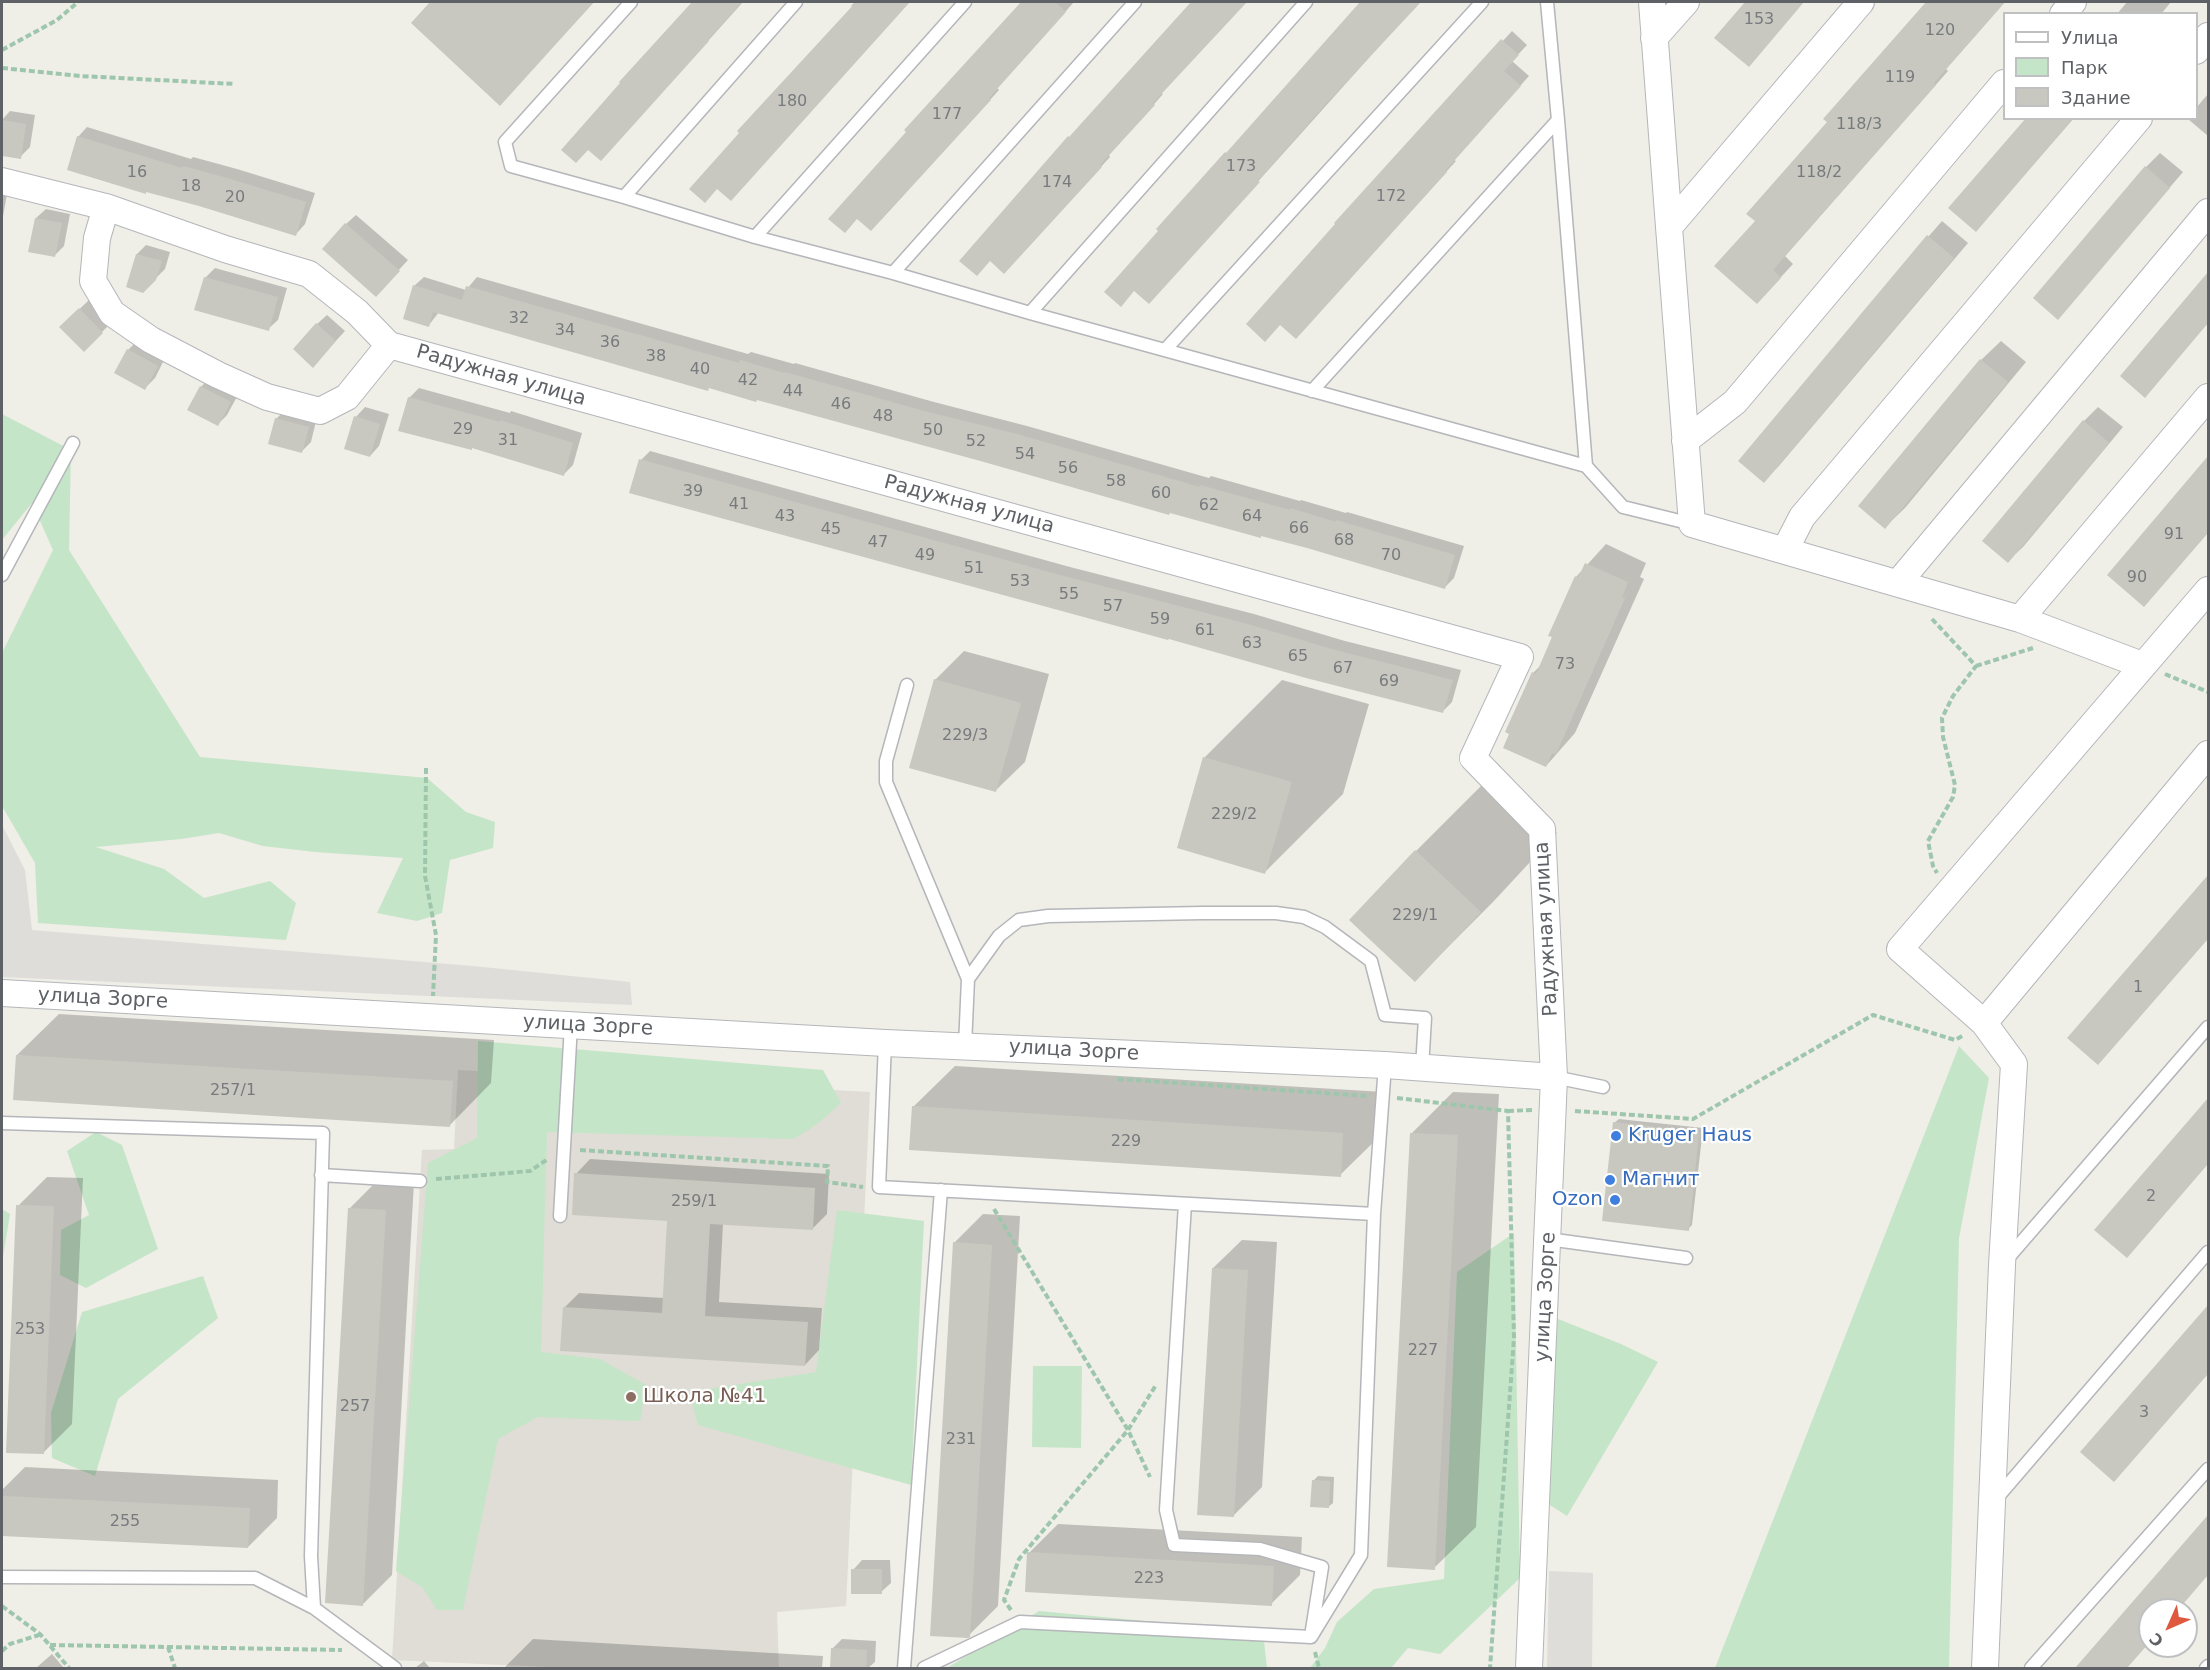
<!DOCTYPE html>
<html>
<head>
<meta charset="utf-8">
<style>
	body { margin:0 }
	#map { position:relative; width:2210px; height:1670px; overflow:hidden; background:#efeee7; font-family:"DejaVu Sans",sans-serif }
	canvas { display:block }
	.frame { position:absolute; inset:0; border:3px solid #5e6166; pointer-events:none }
	.legend { position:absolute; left:2003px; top:12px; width:195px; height:108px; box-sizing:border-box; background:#fff; border:2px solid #bfc0c2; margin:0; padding:8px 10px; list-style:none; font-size:18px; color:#5e6166 }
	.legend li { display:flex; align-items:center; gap:12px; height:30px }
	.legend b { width:30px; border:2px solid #bfc0c2 }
	.north { position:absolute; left:2138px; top:1598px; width:60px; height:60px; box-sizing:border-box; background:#fff; border:2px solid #bfc0c2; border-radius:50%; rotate:225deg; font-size:16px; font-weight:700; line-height:24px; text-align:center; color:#5e6166 }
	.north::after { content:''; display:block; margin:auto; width:21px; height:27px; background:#de593e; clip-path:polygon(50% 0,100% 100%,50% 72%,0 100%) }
</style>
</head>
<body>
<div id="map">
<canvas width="2210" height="1670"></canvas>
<div class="frame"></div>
<ul class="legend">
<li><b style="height:8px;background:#fff"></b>Улица</li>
<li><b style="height:16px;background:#c5e5c8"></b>Парк</li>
<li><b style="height:16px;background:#c8c8c1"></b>Здание</li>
</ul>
<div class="north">С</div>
</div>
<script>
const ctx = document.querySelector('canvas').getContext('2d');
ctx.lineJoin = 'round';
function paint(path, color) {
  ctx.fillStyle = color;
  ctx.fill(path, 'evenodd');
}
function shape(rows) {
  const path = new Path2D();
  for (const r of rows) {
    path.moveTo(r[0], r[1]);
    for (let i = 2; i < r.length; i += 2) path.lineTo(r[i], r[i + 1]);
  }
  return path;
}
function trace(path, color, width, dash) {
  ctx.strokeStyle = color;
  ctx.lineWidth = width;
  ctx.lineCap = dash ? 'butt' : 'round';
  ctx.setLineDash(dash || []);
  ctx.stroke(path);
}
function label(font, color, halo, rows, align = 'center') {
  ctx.font = font + ' "DejaVu Sans",sans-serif';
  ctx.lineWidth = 4.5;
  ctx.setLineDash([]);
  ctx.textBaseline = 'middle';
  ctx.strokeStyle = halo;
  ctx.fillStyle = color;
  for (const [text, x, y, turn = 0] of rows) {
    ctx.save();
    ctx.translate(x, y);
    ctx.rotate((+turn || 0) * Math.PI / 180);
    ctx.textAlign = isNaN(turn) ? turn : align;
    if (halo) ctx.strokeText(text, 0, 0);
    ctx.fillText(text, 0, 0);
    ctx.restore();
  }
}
const industrial = shape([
	[2,825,25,870,32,930,473,966,630,982,632,1005,2,977],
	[1549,1571,1593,1573,1592,1668,1547,1668]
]);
const education = shape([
	[458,1070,870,1092,846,1606,777,1612,779,1668,572,1668,392,1660,422,1150,454,1149]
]);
const green = shape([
	[2,414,71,450,69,550,200,757,427,778,466,812,495,822,493,848,450,860,442,913,417,921,377,913,403,858,315,852,263,846,219,833,181,839,96,847,164,869,204,898,270,881,296,903,286,940,38,923,35,863,2,806,2,653,53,550,32,503,2,540],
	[478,1041,823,1070,841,1103,817,1124,794,1139,547,1132,541,1352,600,1359,646,1385,640,1421,538,1417,498,1439,463,1610,437,1610,422,1587,396,1571,428,1163,477,1138],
	[1959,1046,1989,1078,1959,1238,1949,1668,1715,1668],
	[96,1132,122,1145,158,1249,86,1288,60,1275,61,1230,89,1215,67,1151],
	[2,1209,10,1214,2,1263],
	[837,1210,924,1221,911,1485,698,1425,689,1392,816,1372],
	[1514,1233,1520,1578,1440,1654,1408,1648,1391,1668,1310,1668,1325,1648,1337,1622,1374,1589,1444,1579,1457,1272],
	[203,1276,218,1318,118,1399,95,1476,52,1458,51,1413,82,1312],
	[1553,1317,1621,1344,1658,1362,1567,1516,1533,1494],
	[1033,1366,1082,1366,1081,1448,1032,1447],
	[1039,1611,1263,1632,1267,1668,947,1668]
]);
const shadow = shape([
	[432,2,594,2,500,104,413,23],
	[693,2,743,2,610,150,622,83,621,82],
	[855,2,908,2,827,91,853,7,851,6],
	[1022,2,1074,2,997,88,999,90,881,220,908,132,906,130],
	[1193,2,1245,2,1161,93,1163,94,1109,155,1110,157,1013,262,1125,78],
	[1362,2,1419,2,1158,293,1236,144],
	[1747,2,1803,2,1758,55,1717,38],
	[1927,2,2005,2,1946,69,1948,71,1785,256,1793,264,1770,289,1757,221,1829,122,1825,119],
	[2127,2,2171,2,2161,14,2117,14],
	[1512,31,1527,45,1512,61,1529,76,1454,160,1456,161,1305,328,1338,224,1336,223],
	[2208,94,2208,136,2188,119,2196,118,2196,108],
	[10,111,35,115,30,147,20,157,2,154,2,120],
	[2028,118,2074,118,1990,215],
	[87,127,191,159,193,157,237,169,315,193,305,224,296,234,78,137],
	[2160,153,2183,172,2058,318,2146,167],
	[2,193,7,194,2,222],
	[46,209,70,214,64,246,54,256,36,218],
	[356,215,408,260,385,285,346,224],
	[1942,221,1968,243,1778,467,1763,481,1861,314],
	[146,245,170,252,165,269,143,291,137,254],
	[215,268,287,288,278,320,268,329,205,278],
	[2208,274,2208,323,2145,395,2122,376],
	[424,277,466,290,477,277,748,354,751,352,794,364,795,363,934,402,1027,426,1209,478,1211,476,1300,501,1301,500,1346,513,1347,512,1464,546,1454,578,1445,587,1307,547,439,312,429,325,414,286],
	[89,300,112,322,84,350,61,327],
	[327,315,345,331,322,356,317,324],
	[137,341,166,356,155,378,145,388,128,350],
	[2001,341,2026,362,1905,508,1885,527,1860,506,1981,360],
	[210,377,239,393,227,415,218,424,201,387],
	[419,388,510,413,511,411,582,433,573,465,563,475,409,398],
	[365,407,389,414,379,446,370,456,356,417],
	[2098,407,2123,427,2023,547,2008,561,2084,421],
	[286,409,317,417,311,442,302,451,276,419],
	[650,451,1070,567,1254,614,1345,641,1461,670,1452,702,1442,712,1214,650,641,460],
	[2208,459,2208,532,2153,596,2109,575],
	[1606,544,1646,563,1640,577,1644,579,1575,733,1546,766,1533,673,1541,665,1576,577],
	[964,651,1049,674,1025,762,996,790,935,680],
	[1282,680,1369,704,1343,794,1265,872,1204,758],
	[1494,773,1557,833,1493,902,1415,980,1351,920,1416,851],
	[2208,878,2208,938,2098,1063,2069,1038],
	[59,1014,494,1040,491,1083,450,1125,17,1055],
	[955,1066,1384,1092,1382,1134,1340,1175,913,1107],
	[1453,1092,1499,1094,1476,1527,1434,1568,1412,1133],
	[2208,1100,2208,1163,2136,1247,2096,1230],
	[1619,1119,1703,1128,1692,1225,1688,1229,1614,1123],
	[590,1159,829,1174,827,1214,812,1229,723,1223,719,1302,822,1308,819,1350,805,1365,564,1308,579,1293,664,1298,669,1220,576,1174],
	[47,1177,83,1178,72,1424,43,1453,18,1206],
	[378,1180,414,1182,392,1575,363,1604,349,1209],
	[983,1214,1020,1216,998,1606,969,1635,954,1243],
	[1242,1240,1277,1242,1262,1487,1233,1516,1213,1268],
	[2208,1308,2208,1373,2123,1470,2082,1452],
	[25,1467,278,1480,277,1518,248,1547,2,1535,2,1490],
	[1318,1476,1334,1477,1333,1503,1328,1507,1313,1481],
	[2208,1518,2208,1574,2177,1610,2150,1610,2150,1641,2126,1668,2077,1668],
	[1058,1524,1302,1537,1300,1575,1271,1604,1029,1553],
	[862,1560,890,1560,891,1583,881,1592,853,1570],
	[533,1639,823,1656,822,1668,504,1668],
	[842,1639,876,1641,875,1662,868,1668,831,1668,832,1649],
	[52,1654,64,1668,36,1668],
	[424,1661,430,1668,415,1668]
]);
const building = shape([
	[430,2,594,2,500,106,411,23],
	[692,2,742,2,708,40,709,41,601,161,588,150,576,163,561,150,620,83,619,82],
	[856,2,910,2,731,201,717,189,705,203,689,189,739,133,737,131],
	[1021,2,1055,2,1066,12,989,98,991,100,871,231,857,219,845,233,828,219,906,132,904,130],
	[1191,2,1247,2,1153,103,1155,105,1100,165,1102,167,1004,274,990,261,977,276,959,261,1068,136,1069,137],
	[1360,2,1421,2,1324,106,1258,181,1260,182,1149,304,1134,291,1121,307,1104,292,1158,231,1156,229,1225,152,1226,153],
	[1745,2,1804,2,1749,67,1714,38],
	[1926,2,2005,2,1934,83,1936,85,1773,270,1781,278,1757,304,1714,266,1755,221,1746,214,1827,122,1823,119],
	[1501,39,1519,55,1504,71,1521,86,1446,170,1447,172,1296,339,1280,325,1265,342,1246,324,1335,224,1334,223],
	[2026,118,2073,118,1976,232,1948,208],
	[2,120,26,124,21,159,2,156],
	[77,136,182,168,183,166,227,178,306,202,296,236,199,206,146,192,146,194,67,170],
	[2145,166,2170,188,2058,320,2033,298],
	[35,218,62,223,55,257,28,252],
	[345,223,400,271,376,297,322,249],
	[1927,235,1954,258,1764,483,1738,461],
	[136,254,162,261,156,280,143,293,126,287],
	[2208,272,2208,323,2145,398,2120,376],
	[204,277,278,297,269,331,194,310],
	[413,285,462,300,466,286,739,363,740,360,784,373,785,372,924,411,1017,434,1200,487,1200,485,1290,510,1290,508,1336,522,1336,520,1455,555,1445,589,1307,548,1261,536,1261,538,1170,513,1169,515,984,462,757,400,756,402,709,388,708,391,433,312,429,327,403,319],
	[79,308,103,333,84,352,59,327],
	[316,323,336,341,313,368,293,349],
	[127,349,158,366,145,390,114,373],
	[1980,359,2008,382,1885,529,1858,506],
	[200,386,231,402,218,426,187,410],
	[408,397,500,422,500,420,573,443,564,476,472,448,472,450,398,431],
	[354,416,380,424,370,457,344,449],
	[275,418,309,427,302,453,268,444],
	[2083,420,2109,443,2008,563,1982,541],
	[2208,456,2208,533,2144,607,2107,575],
	[639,459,1060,575,1244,623,1335,650,1453,680,1443,713,1306,678,1169,639,1168,640,629,493],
	[1585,563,1628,582,1622,597,1625,598,1556,754,1552,753,1546,767,1503,748,1509,734,1505,732,1532,672,1536,674,1552,637,1548,636,1575,576,1578,578],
	[934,679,1021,703,996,792,909,768],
	[1203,757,1292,782,1265,874,1177,848],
	[1415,850,1481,912,1415,982,1349,920],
	[2208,875,2208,939,2098,1065,2067,1038],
	[16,1055,453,1081,450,1127,13,1100],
	[2208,1098,2208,1164,2127,1258,2094,1230],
	[912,1106,1343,1133,1341,1177,909,1150],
	[1613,1122,1699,1132,1689,1231,1602,1221],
	[1410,1133,1458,1135,1435,1570,1387,1567],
	[574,1173,815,1188,813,1230,710,1224,705,1316,808,1322,805,1366,560,1351,563,1307,662,1313,667,1221,572,1215],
	[16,1205,54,1206,44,1454,6,1453],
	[348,1208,386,1210,363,1606,325,1603],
	[953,1242,992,1245,970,1637,968,1638,930,1636],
	[1212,1268,1248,1270,1234,1517,1197,1515],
	[2208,1305,2208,1374,2114,1482,2080,1452],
	[1312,1480,1330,1481,1329,1508,1310,1507],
	[2,1496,250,1508,248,1548,2,1536],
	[2208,1515,2208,1575,2178,1610,2150,1610,2150,1642,2127,1668,2075,1668],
	[1027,1552,1274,1566,1272,1606,1025,1592],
	[851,1569,882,1569,882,1594,851,1594],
	[831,1648,867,1650,866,1668,830,1668]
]);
const path = shape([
	[2,50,57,20,78,2],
	[2,68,80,76,235,84],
	[1932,619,1976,666,1953,696,1942,718,1943,737,1955,785,1953,797,1928,841,1933,866,1937,873],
	[1976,666,2033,648],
	[2165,674,2208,692],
	[426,768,425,876,436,935,433,996],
	[1118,1079,1368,1096],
	[1397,1098,1508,1111,1514,1338,1490,1668],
	[1508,1111,1532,1110],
	[1575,1111,1693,1119,1873,1015,1955,1040,1964,1035],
	[580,1150,828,1166,827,1182,863,1187],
	[436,1179,530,1171,548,1159],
	[994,1209,1128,1430,1150,1477],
	[2,1606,40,1634,69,1668],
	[1011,1610,1004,1600,1019,1559,1128,1430,1156,1385],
	[50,1645,342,1650],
	[168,1647,175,1668],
	[2,1651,10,1644,39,1635],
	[1315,1652,1319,1668]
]);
const service = shape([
	[631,2,505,142,511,166,624,197,755,237,893,273,1030,313,1586,466,1623,507,1692,524],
	[1547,2,1558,120,1586,466],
	[624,197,796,2],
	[755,237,965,2],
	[893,273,1135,2],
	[1030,313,1306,2],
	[1165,350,1482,2],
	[1312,391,1558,120],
	[2,575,73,443],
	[907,685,886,761,886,782,968,979,965,1046],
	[968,979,999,936,1019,920,1048,916,1202,913,1276,913,1304,917,1325,927,1371,961,1385,1015,1425,1018,1422,1068],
	[885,1043,879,1187,1374,1214],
	[1554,1077,1603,1087],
	[2,1123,323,1133,311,1556,314,1608,395,1668],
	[321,1175,420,1181],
	[1185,1204,1166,1510,1174,1545,1260,1549,1322,1567,1312,1630],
	[560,1216,571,1025],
	[1548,1239,1686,1258],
	[2007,1259,2208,1027],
	[1995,1500,2208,1252],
	[2,1577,255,1578,314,1608],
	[904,1668,941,1190],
	[924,1668,1020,1622,1311,1637,1361,1555,1374,1214,1385,1065],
	[2031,1668,2208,1469],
	[2206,1668,2208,1666]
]);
const minor = shape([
	[1652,2,1669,227],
	[1861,2,1669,227,1692,524,2020,619,2142,665],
	[2063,14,2073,2],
	[1654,38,1686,2],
	[2196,51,2208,36],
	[2,181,106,207,225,249,309,274,357,312,389,345,1520,657,1473,758,1542,829,1554,1077,1529,1668],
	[106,207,97,238,93,281,112,313,151,340,218,375,267,397,320,411,347,397,389,345],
	[1685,441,1735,402,2004,83],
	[1785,550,1802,517,2139,118],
	[1898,583,2208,212],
	[2020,619,2208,397],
	[2,993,885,1043,1385,1065,1554,1077],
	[1984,1023,2208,754],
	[1985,1668,2002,1265,2014,1064,1984,1023,1900,949,2208,590]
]);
const markers = [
	[1616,1136,6,"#3f7fe0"],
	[1610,1180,6,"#3f7fe0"],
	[1615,1200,6,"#3f7fe0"],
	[631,1397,6,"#8d6e63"]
];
const numberNames = [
	["153",1759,20],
	["120",1940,31],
	["119",1900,78],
	["180",792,102],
	["177",947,115],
	["118/3",1859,125],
	["173",1241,167],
	["16",137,173],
	["118/2",1819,173],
	["174",1057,183],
	["18",191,187],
	["172",1391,197],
	["20",235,198],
	["32",519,319],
	["34",565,331],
	["36",610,343],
	["38",656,357],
	["40",700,370],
	["42",748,381],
	["44",793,392],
	["46",841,405],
	["48",883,417],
	["29",463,430],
	["50",933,431],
	["31",508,441],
	["52",976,442],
	["54",1025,455],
	["56",1068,469],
	["58",1116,482],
	["39",693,492],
	["60",1161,494],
	["41",739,505],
	["62",1209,506],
	["43",785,517],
	["64",1252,517],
	["66",1299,529],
	["45",831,530],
	["91",2174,535],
	["68",1344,541],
	["47",878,543],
	["49",925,556],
	["70",1391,556],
	["51",974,569],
	["90",2137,578],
	["53",1020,582],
	["55",1069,595],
	["57",1113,607],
	["59",1160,620],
	["61",1205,631],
	["63",1252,644],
	["65",1298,657],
	["73",1565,665],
	["67",1343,669],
	["69",1389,682],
	["229/3",965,736],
	["229/2",1234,815],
	["229/1",1415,916],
	["1",2138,988],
	["257/1",233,1091],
	["229",1126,1142],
	["2",2151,1197],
	["259/1",694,1202],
	["253",30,1330],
	["227",1423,1351],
	["257",355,1407],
	["3",2144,1413],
	["231",961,1440],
	["255",125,1522],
	["223",1149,1579]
];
const streetNames = [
	["Радужная улица",501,376,16],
	["Радужная улица",969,505,15],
	["Радужная улица",1547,929,-93],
	["улица Зорге",103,999,3],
	["улица Зорге",588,1026,3],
	["улица Зорге",1074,1051,3],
	["улица Зорге",1546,1297,-87]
];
const shopNames = [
	["Kruger Haus",1628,1136],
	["Магнит",1622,1180],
	["Ozon",1603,1200,"right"]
];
const educationNames = [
	["Школа №41",643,1397]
];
paint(industrial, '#deddd9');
paint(education, '#dfddd5');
paint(green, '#c5e5c8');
paint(shadow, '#0003');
paint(building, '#c8c8c1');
trace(service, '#b4b6ba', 15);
trace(minor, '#b4b6ba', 28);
trace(path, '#9ec6ad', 4, [6, 3]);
trace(service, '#fff', 12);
trace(minor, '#fff', 26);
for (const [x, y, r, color] of markers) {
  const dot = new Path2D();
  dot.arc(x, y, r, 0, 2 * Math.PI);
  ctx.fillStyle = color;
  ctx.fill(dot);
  trace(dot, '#fff', 2);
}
label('16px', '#787b7d', null, numberNames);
label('20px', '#5e6166', '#fff', streetNames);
label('20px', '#366cbe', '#fff', shopNames, 'left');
label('20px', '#785e54', '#fff', educationNames, 'left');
</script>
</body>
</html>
